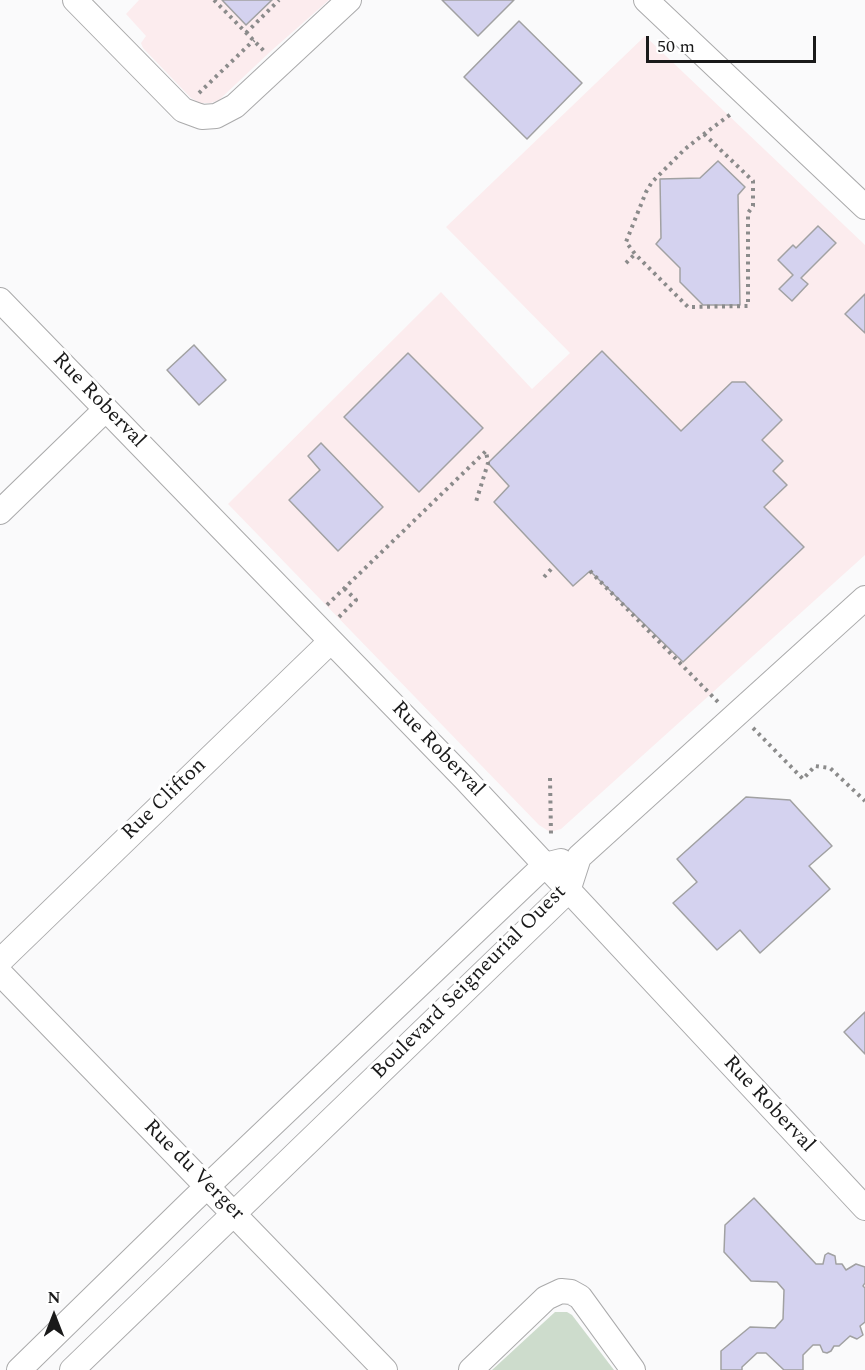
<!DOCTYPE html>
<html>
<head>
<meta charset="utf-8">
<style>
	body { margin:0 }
	#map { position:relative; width:865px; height:1370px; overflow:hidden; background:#fafafb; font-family:Spectral,serif }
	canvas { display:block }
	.north { position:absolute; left:24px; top:1286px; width:60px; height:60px; -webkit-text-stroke:4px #fff; paint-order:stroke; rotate:0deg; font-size:16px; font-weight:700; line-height:24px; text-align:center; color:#1a1a1a }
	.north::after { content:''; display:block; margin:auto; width:21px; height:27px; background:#1a1a1a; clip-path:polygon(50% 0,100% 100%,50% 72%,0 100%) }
	.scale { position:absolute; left:646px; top:36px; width:170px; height:27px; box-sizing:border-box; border:3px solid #1a1a1a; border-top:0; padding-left:8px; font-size:18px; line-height:21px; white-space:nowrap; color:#1a1a1a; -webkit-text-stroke:4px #fff; paint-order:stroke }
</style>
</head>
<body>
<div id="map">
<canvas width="865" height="1370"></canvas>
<div class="north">N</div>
<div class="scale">50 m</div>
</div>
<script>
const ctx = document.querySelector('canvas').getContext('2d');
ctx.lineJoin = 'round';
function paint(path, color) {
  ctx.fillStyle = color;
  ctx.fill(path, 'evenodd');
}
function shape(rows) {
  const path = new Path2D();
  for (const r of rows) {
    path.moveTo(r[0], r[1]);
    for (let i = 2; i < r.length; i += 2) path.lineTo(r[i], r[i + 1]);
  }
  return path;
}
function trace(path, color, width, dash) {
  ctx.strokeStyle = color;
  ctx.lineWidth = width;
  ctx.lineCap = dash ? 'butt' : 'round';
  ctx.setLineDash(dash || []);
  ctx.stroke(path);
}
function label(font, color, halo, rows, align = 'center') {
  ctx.font = font + ' Spectral,serif';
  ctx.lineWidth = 6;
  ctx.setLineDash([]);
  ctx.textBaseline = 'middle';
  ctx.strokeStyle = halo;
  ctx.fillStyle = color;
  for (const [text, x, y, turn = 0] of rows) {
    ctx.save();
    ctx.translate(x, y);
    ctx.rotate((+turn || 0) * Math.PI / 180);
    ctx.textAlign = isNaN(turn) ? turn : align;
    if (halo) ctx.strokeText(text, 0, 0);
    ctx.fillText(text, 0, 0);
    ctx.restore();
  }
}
const commercial = shape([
	[139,0,329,0,271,51,219,100,211,103,200,103,191,98,143,48,141,43,146,36,126,14],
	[645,36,865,245,865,555,561,829,550,832,539,825,228,504,441,292,532,389,570,353,446,227]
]);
const green = shape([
	[555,1312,567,1312,572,1315,614,1370,492,1370]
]);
const building = shape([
	[222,0,272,0,246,25,222,0],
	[442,0,514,0,478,36,442,0],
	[519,21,582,83,527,139,464,77,519,21],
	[718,161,745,187,738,195,740,305,703,305,680,282,680,268,656,244,661,238,660,179,700,178,718,161],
	[818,226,836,243,801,278,808,284,792,301,779,289,793,275,778,260,793,245,796,248,818,226],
	[865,294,865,333,845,314,865,294],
	[194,345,226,380,199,405,167,370,194,345],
	[602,351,681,431,732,382,745,382,782,420,762,440,783,461,773,471,787,485,764,507,804,547,683,662,590,571,573,586,494,502,509,486,488,463,602,351],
	[408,353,483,428,419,492,344,417,408,353],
	[321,443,383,507,338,551,289,500,320,470,308,456,321,443],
	[746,797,790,800,832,846,809,866,830,889,760,953,740,930,717,950,673,903,697,882,677,859,746,797],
	[865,1012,865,1054,844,1032,865,1012],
	[754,1198,816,1264,823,1264,825,1255,828,1253,835,1256,836,1264,842,1264,846,1270,856,1264,865,1267,865,1283,863,1286,865,1288,865,1322,860,1326,863,1335,857,1339,850,1336,839,1346,834,1346,831,1351,827,1353,823,1352,820,1345,813,1345,803,1355,803,1370,784,1370,766,1353,757,1353,742,1367,742,1370,721,1370,721,1351,750,1327,775,1328,783,1319,784,1290,777,1282,751,1281,724,1252,725,1225,754,1198]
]);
const path = shape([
	[214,0,264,51],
	[246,33,279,0],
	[199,93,254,40],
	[704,134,753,181,753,206,748,213,748,306,688,307,635,254,626,242,646,192,652,182,685,149,704,134,731,114],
	[626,263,635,254],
	[590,571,718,702],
	[544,577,554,566],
	[327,605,486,451,488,463,475,505],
	[339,617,356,600,344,588],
	[753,728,803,779,815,766,830,768,865,801],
	[550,778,551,834]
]);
const minor = shape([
	[75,0,183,110,202,117,216,116,235,106,349,0],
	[646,0,865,207],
	[0,300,465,779,865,1208],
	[0,512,106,409],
	[0,961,331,641],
	[0,973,385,1370],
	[19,1370,192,1201,545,865,561,861],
	[72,1370,568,891,579,857,865,598],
	[471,1370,546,1298,561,1291,571,1292,580,1297,633,1370]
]);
const streetNames = [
	["Rue Roberval",98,401,46],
	["Rue Roberval",437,750,46],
	["Rue Clifton",165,800,-44],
	["Boulevard Seigneurial Ouest",470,983,-45],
	["Rue Roberval",768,1105,47],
	["Rue du Verger",193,1171,45]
];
paint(commercial, '#fcecee');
paint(green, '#cddccc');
paint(building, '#d4d2ef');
trace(building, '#a1a1a2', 1.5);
trace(minor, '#aaaaab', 26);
trace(path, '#8b8b8b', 4, [3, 4.5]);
trace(minor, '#fff', 24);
label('21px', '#1a1a1a', '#fff', streetNames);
</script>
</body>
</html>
